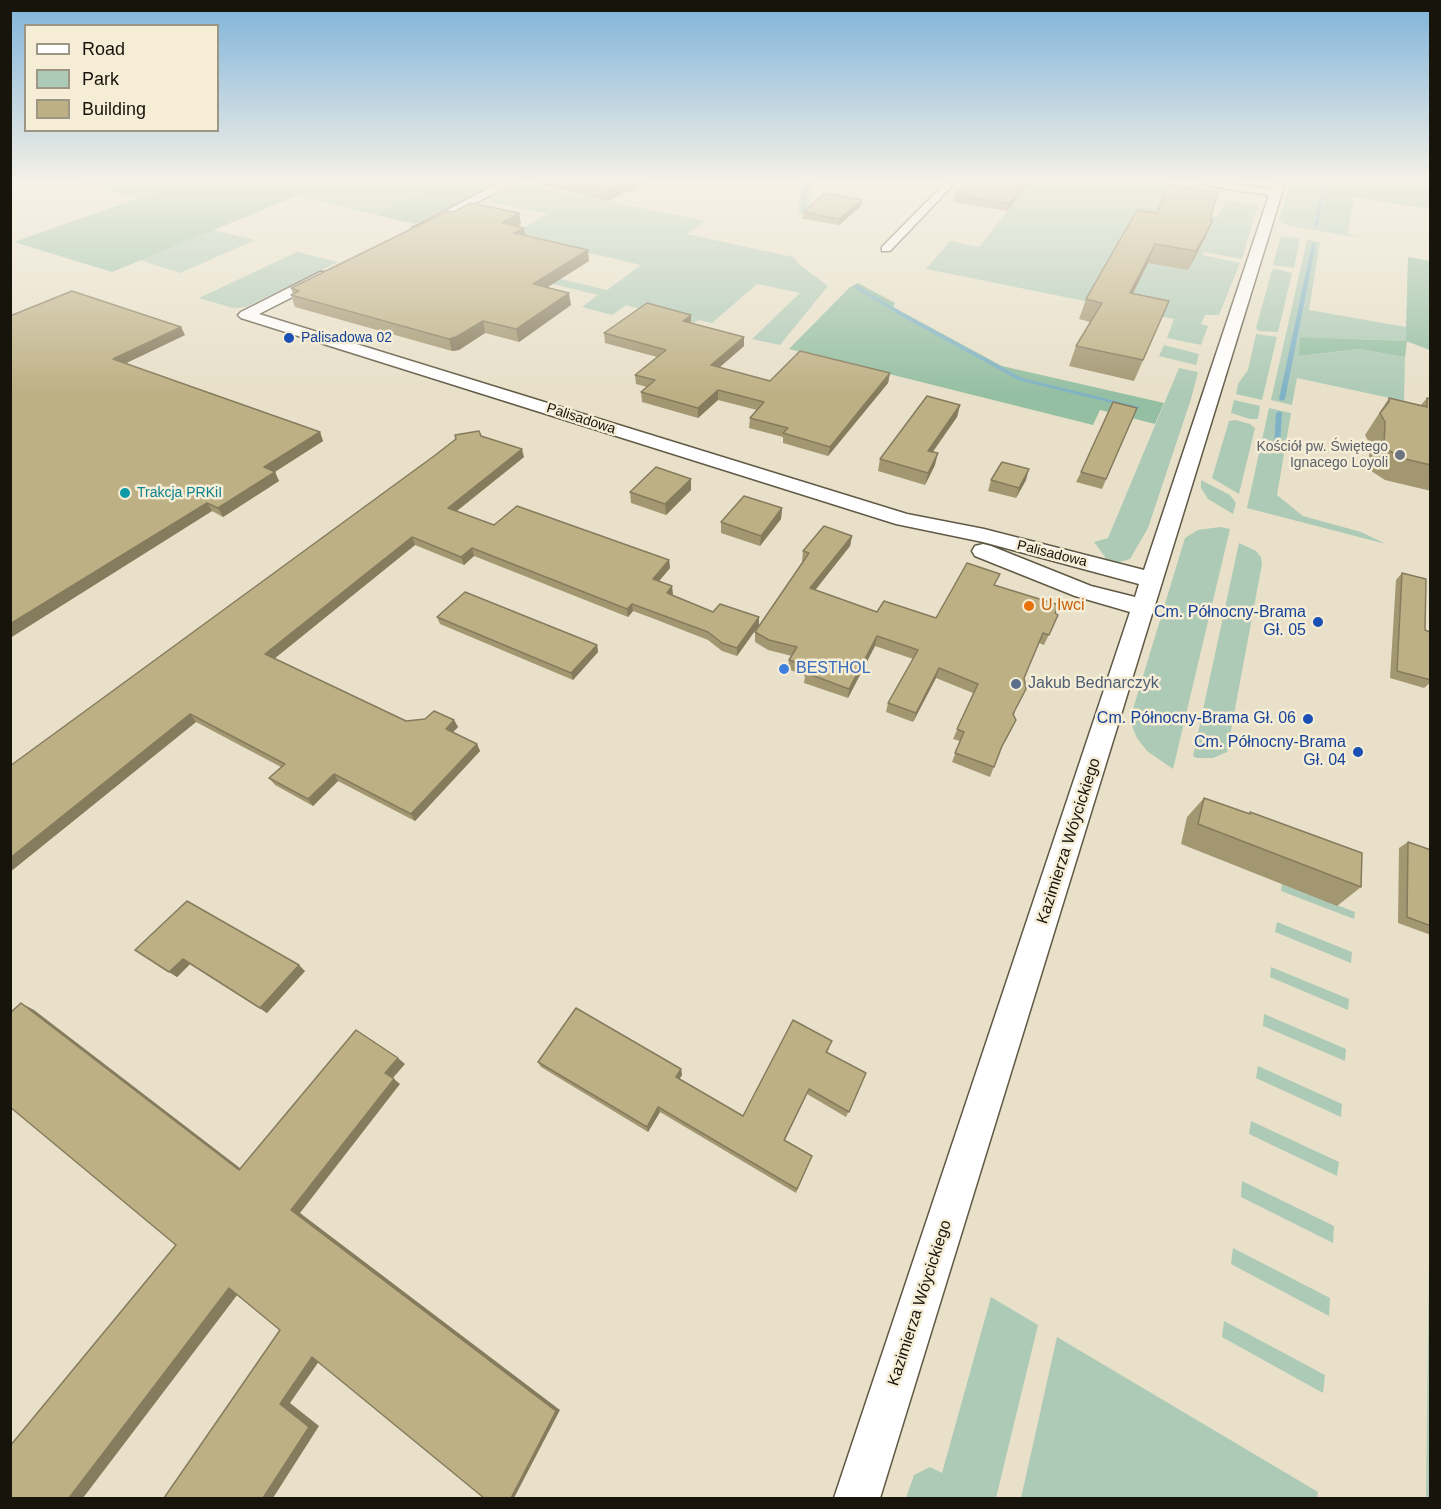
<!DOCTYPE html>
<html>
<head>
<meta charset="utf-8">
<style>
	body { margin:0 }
	#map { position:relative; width:1441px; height:1509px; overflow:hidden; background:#e8e0c9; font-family:Arial,sans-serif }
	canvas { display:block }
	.frame { position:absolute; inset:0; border:12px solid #17140c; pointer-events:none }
	.legend { position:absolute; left:24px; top:24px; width:195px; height:108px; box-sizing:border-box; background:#f5edd6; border:2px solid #9c9685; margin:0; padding:8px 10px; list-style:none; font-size:18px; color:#17140c }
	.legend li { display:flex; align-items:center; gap:12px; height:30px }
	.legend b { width:30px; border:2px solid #9c9685 }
</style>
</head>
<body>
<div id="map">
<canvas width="1441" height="1509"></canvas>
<div class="frame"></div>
<ul class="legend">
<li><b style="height:8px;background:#fff"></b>Road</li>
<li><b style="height:16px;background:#adcab6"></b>Park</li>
<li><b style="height:16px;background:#beb085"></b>Building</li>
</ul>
</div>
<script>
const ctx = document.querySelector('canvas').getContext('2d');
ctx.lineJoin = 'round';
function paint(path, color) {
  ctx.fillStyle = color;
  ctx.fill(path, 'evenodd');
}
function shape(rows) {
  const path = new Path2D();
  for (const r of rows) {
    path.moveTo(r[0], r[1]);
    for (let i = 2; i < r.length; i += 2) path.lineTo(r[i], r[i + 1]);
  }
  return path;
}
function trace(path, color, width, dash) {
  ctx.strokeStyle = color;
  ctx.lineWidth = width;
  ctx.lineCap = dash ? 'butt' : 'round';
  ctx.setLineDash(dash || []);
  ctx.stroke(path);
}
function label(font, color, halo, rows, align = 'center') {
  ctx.font = font + ' Arial,sans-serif';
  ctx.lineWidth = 5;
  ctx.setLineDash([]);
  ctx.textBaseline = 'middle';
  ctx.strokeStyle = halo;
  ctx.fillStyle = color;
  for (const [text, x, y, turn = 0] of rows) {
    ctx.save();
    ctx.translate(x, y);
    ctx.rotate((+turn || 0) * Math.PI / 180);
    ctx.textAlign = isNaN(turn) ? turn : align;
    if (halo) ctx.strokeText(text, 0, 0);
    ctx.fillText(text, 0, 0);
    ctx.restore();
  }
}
const green = shape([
	[77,183,181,183,138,198],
	[328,183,444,183,376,215,296,196],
	[519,183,705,221,687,234,793,257,801,266,828,286,780,345,752,339,800,293,757,284,712,323,699,320,693,323,626,305,612,315,582,307,598,295,520,276,527,271,607,290,641,265,511,235,547,214,483,200],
	[803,183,813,183,809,215,799,213,798,204],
	[1029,183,1172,183,1161,208,1218,217,1226,200,1258,205,1242,259,1204,252,1202,255,1240,263,1219,315,1205,315,1201,324,1208,326,1201,345,1167,338,1174,319,926,269,950,241,979,247],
	[1291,183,1430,183,1430,209,1353,197,1348,234,1360,236,1349,236,1291,226,1282,223,1279,219],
	[214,230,255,240,180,273,140,260],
	[1281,237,1300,238,1294,268,1273,265],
	[1307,240,1320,242,1309,310,1406,327,1408,257,1430,261,1430,350,1406,341,1300,337,1300,356,1359,349,1405,357,1404,401,1297,378,1292,405,1271,400],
	[297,252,338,262,246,307,233,308,199,298],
	[1277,269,1292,273,1278,332,1259,331,1256,328,1272,270],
	[1256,334,1277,337,1262,400,1236,394,1238,384,1248,370],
	[1164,345,1199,354,1196,365,1159,356],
	[1179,368,1198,372,1191,399,1148,528,1130,559,1116,563,1105,561,1105,557,1094,542,1108,538],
	[1234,400,1260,406,1258,419,1250,419,1231,413],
	[1269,408,1291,413,1277,495,1303,516,1361,532,1386,544,1247,508],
	[1235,420,1250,424,1255,428,1239,494,1212,478,1229,421],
	[1201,480,1230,495,1236,503,1233,514,1208,499,1201,488],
	[1220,527,1230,529,1173,769,1147,751,1137,738,1132,726,1133,709,1185,538,1198,530],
	[1239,543,1256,551,1261,557,1262,564,1227,752,1213,758,1197,758,1193,756],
	[1282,884,1355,912,1354,919,1281,891],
	[1277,922,1352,952,1351,963,1275,932],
	[1271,967,1349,999,1348,1010,1270,977],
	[1264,1014,1346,1049,1345,1061,1263,1026],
	[1258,1066,1342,1104,1341,1117,1256,1078],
	[1430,1106,1430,1498,1426,1498,1429,1261],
	[1251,1121,1339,1162,1337,1176,1249,1134],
	[1242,1181,1334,1226,1333,1243,1241,1197],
	[1233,1248,1330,1298,1329,1316,1231,1264],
	[991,1297,1038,1325,996,1498,906,1498,914,1475,930,1467,942,1473],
	[1224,1321,1325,1375,1323,1393,1222,1337],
	[1057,1337,1318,1492,1317,1498,1021,1498]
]);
const forest = shape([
	[181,183,328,183,112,272,14,242],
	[444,183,498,183,415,224,376,215],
	[1329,183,1430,183,1430,209,1354,197,1351,214,1323,210],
	[1408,257,1430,261,1430,350,1407,341,1405,357,1359,349,1299,356,1300,337,1406,341],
	[858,283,895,303,893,307,1002,366,1164,403,1155,424,1100,410,1093,425,789,349,850,287]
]);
const stream = shape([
	[806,183,810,183,805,204,806,212,804,213,802,212,801,204,806,183],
	[1323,183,1327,183,1318,225,1316,226,1314,225,1323,183],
	[1314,243,1316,244,1285,399,1282,401,1279,399,1312,244,1314,243],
	[856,285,905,314,1022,378,1140,407,1137,409,1018,380,901,316,854,287,854,285,856,285],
	[1279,411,1282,413,1280,446,1277,448,1274,446,1276,413,1279,411]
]);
const minor = shape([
	[945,183,955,183,890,251,882,251,882,247,945,183],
	[1204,183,1225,183,1276,190,1281,193,1276,196,1209,186,1204,183]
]);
const tertiary = shape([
	[499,183,513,183,423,231,418,232,412,228,499,183],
	[1273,183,1285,183,1155,605,1157,608,1152,614,880,1498,834,1498,1130,612,1075,596,975,556,972,551,975,546,983,544,991,546,1091,586,1135,597,1139,584,983,542,896,524,241,318,238,315,241,312,320,272,330,272,332,275,330,278,259,314,907,514,984,529,1144,570,1273,183]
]);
const wall = shape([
	[533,183,647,183,631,192,626,191,608,201],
	[967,183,1029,183,1007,211,953,202,955,194],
	[862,200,861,206,839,225,803,219,804,212],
	[453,212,519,213,521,224,517,227,524,228,526,236,589,261,548,287,571,305,519,342,485,333,459,350,452,351,295,307,291,295,293,294,291,288],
	[1157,213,1213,220,1205,238,1188,270,1148,263,1133,293,1169,301,1134,381,1069,366,1076,346,1090,322,1079,319,1086,299],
	[10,316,185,335,126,363,320,432,323,441,275,472,279,481,223,517,212,511,10,638],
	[691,323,744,337,744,346,719,367,770,381,890,373,888,383,828,456,783,443,783,437,749,428,750,418,757,410,718,400,698,418,642,402,641,392,647,387,636,384,635,375,657,357,605,343,604,333],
	[1389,398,1421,405,1427,398,1431,399,1431,491,1385,480,1368,469,1370,444,1365,435],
	[960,405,957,417,933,452,935,465,925,485,878,471,880,459],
	[1137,408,1102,489,1076,482,1081,472],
	[481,436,524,457,456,512,494,525,669,560,670,568,659,581,673,594,672,595,713,612,759,617,759,625,737,656,722,651,708,640,652,618,633,611,628,617,474,556,464,565,415,545,274,659,406,721,454,720,458,727,453,732,477,744,480,751,415,821,338,781,313,806,275,785,269,778,281,767,196,722,10,872],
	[991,480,1026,480,1016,498,988,491],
	[691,490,666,515,631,503,630,492],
	[782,508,781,519,760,546,721,533,721,522],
	[852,536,850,546,815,590,877,612,936,618,996,585,1055,613,1054,624,1044,645,1039,643,1024,678,1014,715,1012,729,1000,751,990,777,952,762,960,741,953,739,973,693,936,678,913,722,886,712,888,703,913,659,875,646,848,698,804,683,805,676,788,669,789,660,792,656,768,650,755,642,755,632,804,561,802,561,803,551],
	[1402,573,1431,646,1431,682,1424,688,1390,678,1396,580],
	[437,617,597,645,598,652,573,680,440,624],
	[1204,798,1249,814,1250,812,1361,887,1337,906,1181,844,1187,817],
	[1408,842,1431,850,1431,935,1398,923,1399,848],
	[135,950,305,971,267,1013,190,964,177,977],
	[830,1047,827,1053,866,1073,846,1117,807,1094,785,1140,812,1156,796,1193,660,1112,648,1132,541,1067,538,1062,681,1069,682,1075,679,1079,743,1116]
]);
const shadedWall = shape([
	[625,183,626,191,608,201,607,192],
	[630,183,647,183,631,192],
	[1025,183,1029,183,1007,211,1009,204],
	[862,200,861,206,839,225,839,219],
	[519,213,521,224,504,234,502,223],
	[1213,220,1205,238,1188,270,1196,251],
	[524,228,526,239,514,233],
	[1155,244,1148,263,1123,313,1130,293],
	[588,250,589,261,535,295,533,284],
	[569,293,571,305,519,342,516,329],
	[691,315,691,324,683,321],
	[483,321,485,333,459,350,452,351,449,339],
	[181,327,185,335,118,367,113,359],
	[744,337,744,346,711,375,711,365],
	[890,373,888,383,828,456,830,447],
	[718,390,718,400,698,418,698,408],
	[960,405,957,417,925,462,928,451],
	[320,432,323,441,268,476,264,467],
	[522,449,524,457,450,516,448,508],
	[938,453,935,465,925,485,928,473],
	[1029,469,1026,480,1016,498,1019,488],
	[275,472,279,481,223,517,218,508],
	[691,479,691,490,666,515,665,504],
	[207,503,212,511,10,638,10,624],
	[782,508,781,519,760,546,761,536],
	[852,536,850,546,809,598,810,588],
	[412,537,415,545,270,662,265,654],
	[472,548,474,556,464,565,461,557],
	[669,560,670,568,654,587,653,579],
	[672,586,673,594,668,600,667,593],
	[632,604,633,611,628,617,627,609],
	[759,617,759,625,737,656,737,648],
	[877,636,875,646,848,698,849,689],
	[597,645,598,652,573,680,571,673],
	[939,668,936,678,913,722,916,713],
	[190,714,196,722,10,872,10,858],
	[454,720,458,727,449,736,446,729],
	[477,744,480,751,415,821,411,814],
	[334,774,338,781,313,806,308,799],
	[183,959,190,964,177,977,169,972],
	[299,965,305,971,267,1013,260,1008],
	[21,1003,34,1010,249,1175,239,1170],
	[398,1058,405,1064,392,1079,385,1073],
	[681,1069,682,1075,677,1083,676,1077],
	[394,1079,400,1084,300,1213,560,1410,514,1498,511,1498,291,1210],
	[809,1089,807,1094,783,1144,784,1140],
	[658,1107,660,1112,648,1132,647,1127],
	[229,1288,241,1290,83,1498,69,1498],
	[312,1357,322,1357,290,1403,319,1426,273,1498,263,1498,280,1404]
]);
const building = shape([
	[568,183,625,183,607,192,568,183],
	[967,183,1025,183,1009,204,955,194,967,183],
	[1169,185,1218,192,1210,219,1213,220,1196,251,1155,244,1130,293,1169,301,1143,360,1076,346,1102,303,1086,299,1137,210,1157,213,1169,185],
	[824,193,862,200,839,219,804,212,824,193],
	[471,203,519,213,502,223,524,228,514,233,588,250,533,284,569,293,516,329,483,321,456,337,449,339,291,295,299,291,291,288,448,211,453,212,471,203],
	[72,291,181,327,113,359,320,432,264,467,275,472,218,508,207,503,10,624,10,316,72,291],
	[647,303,691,315,683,321,744,337,711,365,770,381,800,351,890,373,830,447,783,433,788,428,750,418,764,402,718,390,698,408,641,392,655,380,635,375,666,350,604,333,647,303],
	[927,396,960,405,928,451,938,453,928,473,880,459,927,396],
	[1389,398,1427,407,1427,398,1431,399,1431,465,1401,458,1384,447,1385,422,1380,413,1389,402,1389,398],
	[1113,402,1137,408,1106,479,1081,472,1113,402],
	[479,431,481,436,522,449,448,508,494,525,517,506,669,560,653,579,672,586,667,593,713,612,720,604,759,617,737,648,722,643,708,632,632,604,627,609,472,548,461,557,412,537,265,654,406,721,425,719,434,711,454,720,446,729,477,744,411,814,334,774,308,799,269,778,285,764,190,714,10,858,10,766,434,456,456,439,455,435,479,431],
	[1002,462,1029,469,1019,488,991,480,1002,462],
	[656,467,691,479,665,504,630,492,656,467],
	[744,496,782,508,761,536,721,522,744,496],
	[824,526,852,536,810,588,877,612,884,601,936,618,967,563,1000,574,994,585,1059,605,1055,613,1058,615,1049,635,1043,633,1024,678,1026,689,1013,714,1016,720,1002,746,994,767,955,753,964,732,957,729,978,684,939,668,916,713,888,703,918,650,877,636,849,689,806,673,810,667,789,660,797,647,769,640,755,632,809,553,803,551,824,526],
	[1402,573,1426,579,1425,630,1430,632,1431,680,1397,671,1402,573],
	[465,592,597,645,571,673,437,617,465,592],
	[1204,798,1250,814,1250,812,1362,853,1361,887,1198,824,1204,798],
	[1408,842,1431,850,1431,926,1407,917,1408,842],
	[187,901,299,965,260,1008,183,959,169,972,135,950,187,901],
	[21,1003,239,1170,356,1030,398,1058,385,1073,394,1079,291,1210,556,1411,511,1498,484,1498,312,1357,280,1404,309,1427,263,1498,164,1498,280,1330,229,1288,69,1498,10,1498,10,1446,176,1245,10,1107,10,1013,21,1003],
	[576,1008,681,1069,676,1077,743,1116,793,1020,832,1041,826,1052,866,1073,849,1112,809,1089,784,1140,812,1156,797,1189,658,1107,647,1127,538,1062,576,1008]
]);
const markers = [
	[289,338,6,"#1a4fb4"],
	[1400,455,6,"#6b7280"],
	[125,493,6,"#0f9aa8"],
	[1029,606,6,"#e8710a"],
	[1318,622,6,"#1a4fb4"],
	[784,669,6,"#3f7fe0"],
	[1016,684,6,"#5c6f8a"],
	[1308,719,6,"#1a4fb4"],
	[1358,752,6,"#1a4fb4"]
];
const farTransitnames = [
	["Palisadowa 02",301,338]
];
const farStreetnames = [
	["Palisadowa",581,419,18],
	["Palisadowa",1052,554,14]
];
const farWorshipnames = [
	["Kościół pw. Świętego",1388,447],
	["Ignacego Loyoli",1388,463]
];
const farCulturenames = [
	["Trakcja PRKiI",137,493]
];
const foodNames = [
	["U Iwci",1041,606]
];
const transitNames = [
	["Cm. Północny-Brama",1306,613],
	["Gł. 05",1306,631],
	["Cm. Północny-Brama Gł. 06",1296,719],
	["Cm. Północny-Brama",1346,743],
	["Gł. 04",1346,761]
];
const shopNames = [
	["BESTHOL",796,669]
];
const serviceNames = [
	["Jakub Bednarczyk",1028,684]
];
const streetNames = [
	["Kazimierza Wóycickiego",1069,841,-72],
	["Kazimierza Wóycickiego",920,1303,-72]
];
paint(green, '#adcab6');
paint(forest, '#95bfa3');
paint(stream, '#7fb2c5');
trace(minor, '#605945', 3);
trace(tertiary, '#605945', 3);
paint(minor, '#fff');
paint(tertiary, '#fff');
paint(wall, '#a39772');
paint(shadedWall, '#857b5d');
paint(building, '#beb085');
trace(building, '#857b5d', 1.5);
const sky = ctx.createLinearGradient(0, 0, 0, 394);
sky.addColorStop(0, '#7eb3da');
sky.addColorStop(0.46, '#f5f1e7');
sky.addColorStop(1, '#f5f1e700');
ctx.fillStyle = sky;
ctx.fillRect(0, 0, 1441, 394);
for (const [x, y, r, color] of markers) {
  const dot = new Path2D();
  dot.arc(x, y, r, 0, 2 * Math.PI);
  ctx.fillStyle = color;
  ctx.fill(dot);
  trace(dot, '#f5edd6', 2);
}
label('14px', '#164399', '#f5edd6', farTransitnames, 'left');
label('14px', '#17140c', '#f5edd6', farStreetnames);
label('14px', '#5b616d', '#f5edd6', farWorshipnames, 'right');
label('14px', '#0d838f', '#f5edd6', farCulturenames, 'left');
label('16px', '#c56008', '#f5edd6', foodNames, 'left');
label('16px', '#164399', '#f5edd6', transitNames, 'right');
label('16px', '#366cbe', '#f5edd6', shopNames, 'left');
label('16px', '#4e5e75', '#f5edd6', serviceNames, 'left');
label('16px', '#17140c', '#f5edd6', streetNames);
</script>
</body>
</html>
